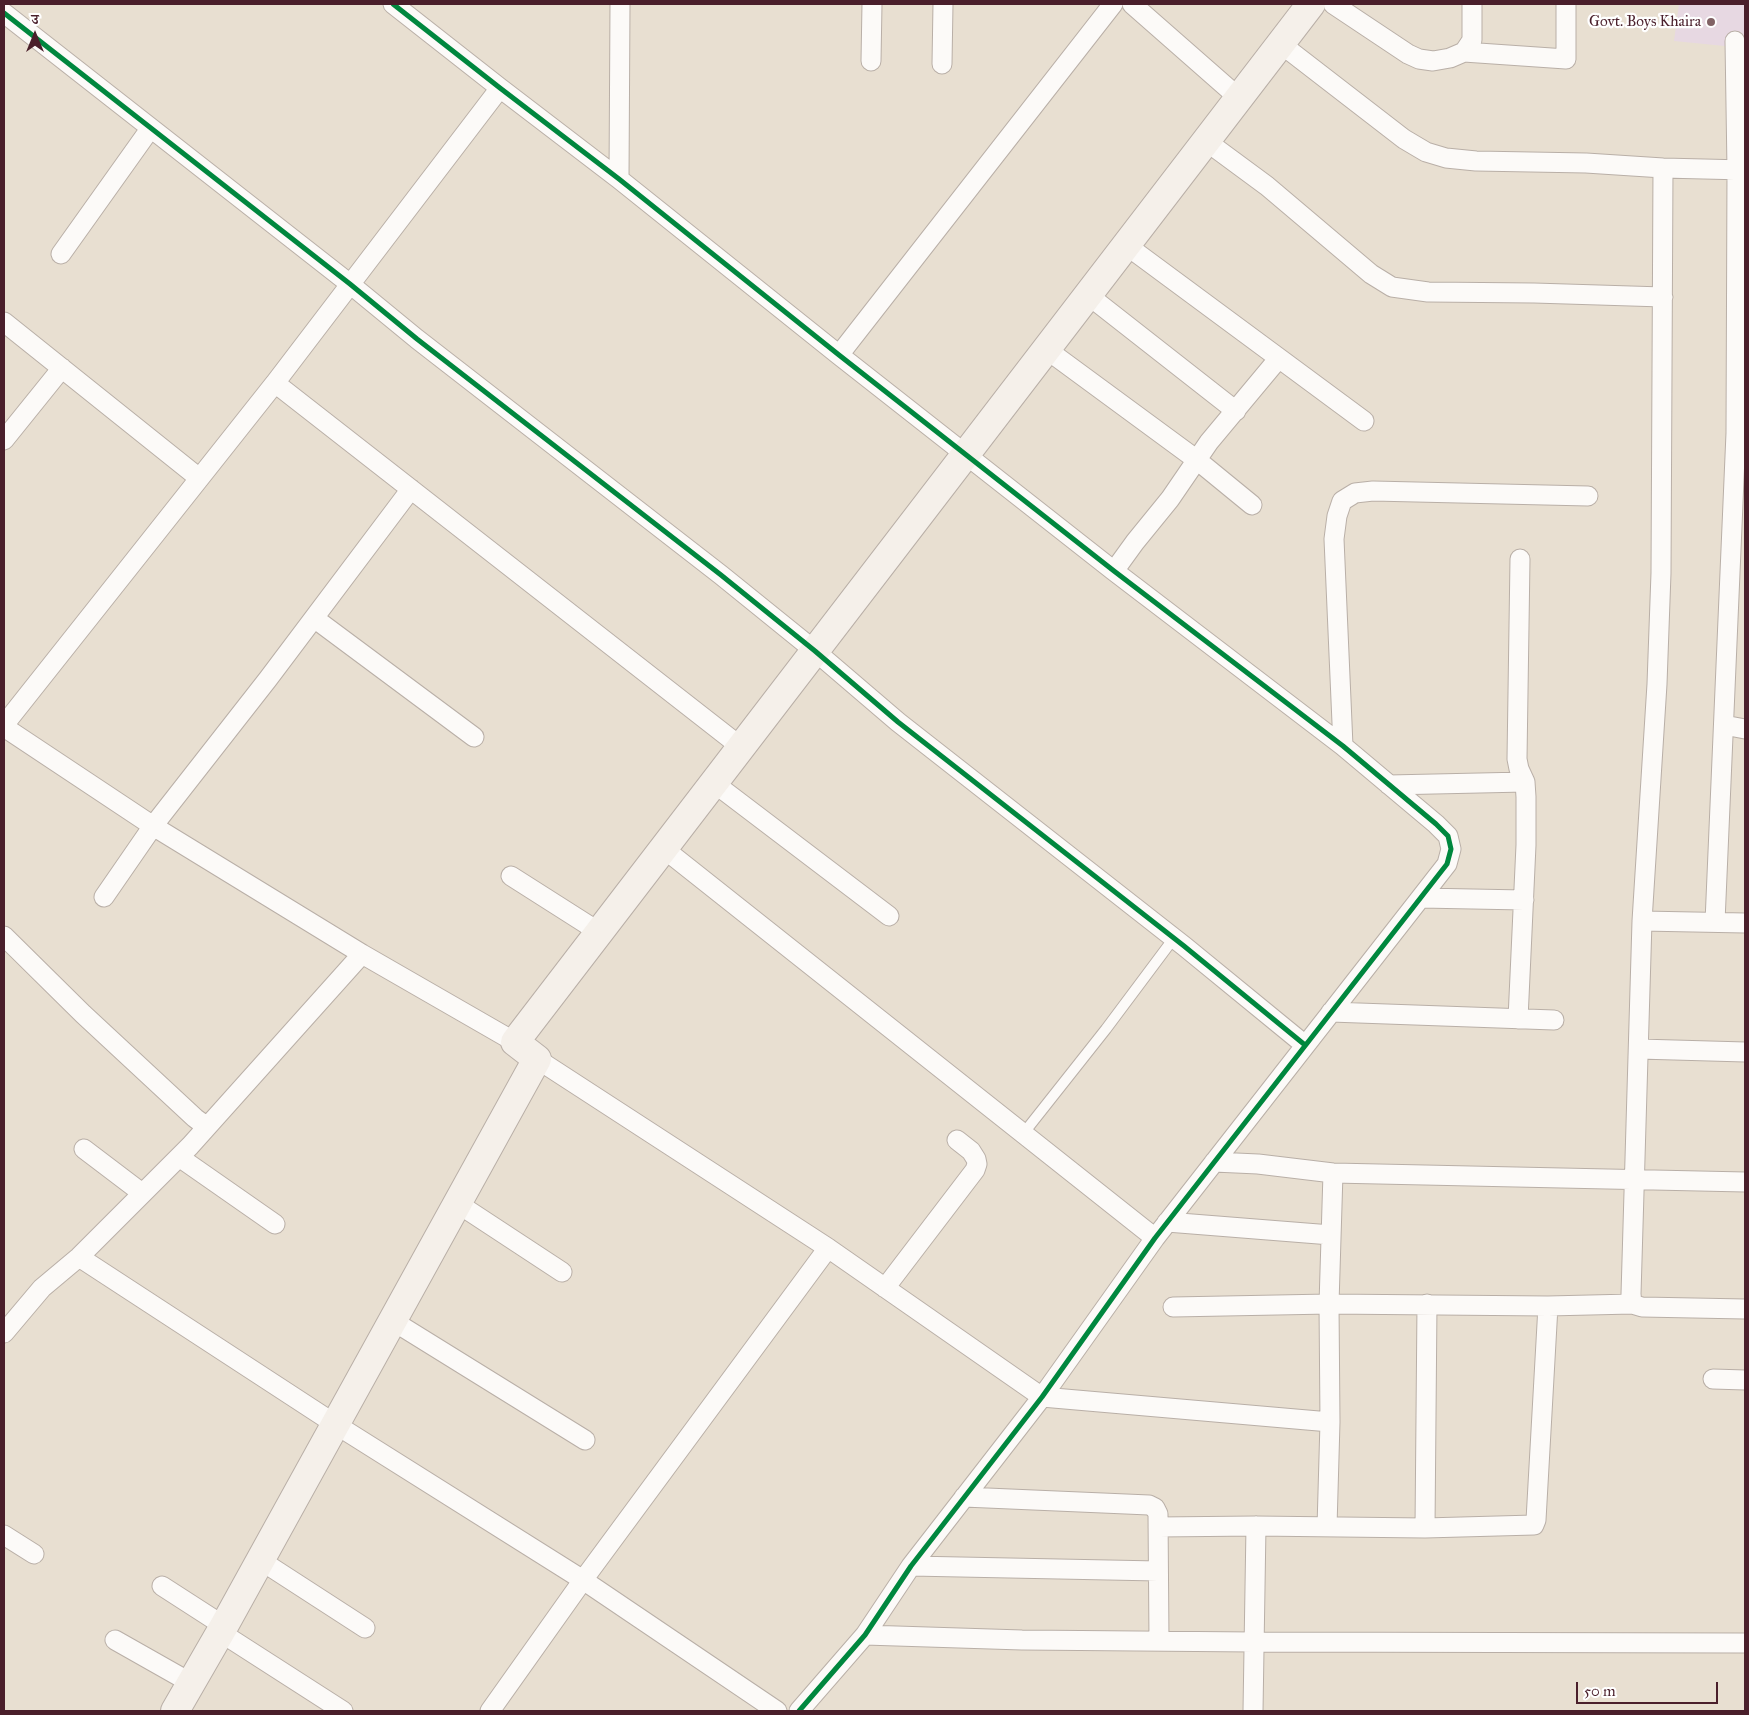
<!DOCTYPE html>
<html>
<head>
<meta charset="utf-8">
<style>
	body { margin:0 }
	#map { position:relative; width:1749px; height:1715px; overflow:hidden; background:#e8dfd1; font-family:"IM FELL Great Primer","Noto Serif Devanagari",serif }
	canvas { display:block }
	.frame { position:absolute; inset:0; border:5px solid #4a1f2b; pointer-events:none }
	.north { position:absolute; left:10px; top:10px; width:50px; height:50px; -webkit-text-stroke:4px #fff; paint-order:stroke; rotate:0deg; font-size:14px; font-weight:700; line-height:20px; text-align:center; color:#4a1f2b }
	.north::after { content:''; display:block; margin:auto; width:18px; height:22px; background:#4a1f2b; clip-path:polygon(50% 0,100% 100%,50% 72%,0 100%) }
	.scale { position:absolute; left:1576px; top:1682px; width:142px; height:22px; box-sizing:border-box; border:2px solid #4a1f2b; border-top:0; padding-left:6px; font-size:15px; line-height:18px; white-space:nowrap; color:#4a1f2b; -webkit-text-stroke:4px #fff; paint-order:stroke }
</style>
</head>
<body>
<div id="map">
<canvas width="1749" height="1715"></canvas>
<div class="frame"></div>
<div class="north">उ</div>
<div class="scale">50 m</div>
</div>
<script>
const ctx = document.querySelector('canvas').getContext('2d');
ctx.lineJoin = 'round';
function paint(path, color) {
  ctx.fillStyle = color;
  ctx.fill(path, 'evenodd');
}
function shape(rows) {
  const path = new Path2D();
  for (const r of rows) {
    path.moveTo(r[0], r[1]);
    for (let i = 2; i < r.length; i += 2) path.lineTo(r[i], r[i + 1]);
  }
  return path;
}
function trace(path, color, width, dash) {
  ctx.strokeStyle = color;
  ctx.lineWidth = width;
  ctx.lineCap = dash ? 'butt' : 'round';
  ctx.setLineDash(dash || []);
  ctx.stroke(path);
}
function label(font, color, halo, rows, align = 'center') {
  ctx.font = font + ' "IM FELL Great Primer",serif';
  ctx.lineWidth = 4.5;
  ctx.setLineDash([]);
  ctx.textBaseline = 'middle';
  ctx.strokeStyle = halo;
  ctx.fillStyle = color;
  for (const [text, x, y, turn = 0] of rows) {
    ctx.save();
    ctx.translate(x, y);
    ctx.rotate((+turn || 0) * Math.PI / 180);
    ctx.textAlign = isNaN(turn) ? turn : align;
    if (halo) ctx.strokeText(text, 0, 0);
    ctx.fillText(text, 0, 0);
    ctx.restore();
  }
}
const built = shape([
	[1679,4,1745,4,1745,48,1674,41]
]);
const lane = shape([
	[1023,1134,1106,1029,1174,938]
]);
const street = shape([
	[393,4,500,88,619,179,839,355,1114,571,1343,746,1436,824,1448,836,1451,849,1447,864,1155,1238,1042,1397,911,1566,865,1635,799,1711],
	[1132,4,1239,98],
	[1333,4,1408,54,1419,59,1433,61,1450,58,1464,52,1472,40,1472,4],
	[4,13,350,284,417,339,721,575,815,651,898,722,1184,946,1305,1045],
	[1281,44,1404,139,1426,152,1446,158,1476,161,1586,163,1663,168,1745,170],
	[1464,52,1566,59,1566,4],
	[871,61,872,4],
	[942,64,943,4],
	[1206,141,1267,186,1371,274,1392,287,1428,292,1534,293,1663,297],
	[1663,168,1661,573,1657,684,1642,921,1631,1294,1632,1304,1642,1307,1745,1309],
	[619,179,620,4],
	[1126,245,1364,421],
	[61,254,150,129],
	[1088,295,1236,411],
	[4,322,199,478],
	[1046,349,1197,460,1252,505],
	[839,355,1113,4],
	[275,383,500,88],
	[4,440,62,368],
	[1114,571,1135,542,1170,499,1209,442,1279,358],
	[314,618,474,737],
	[4,725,275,383,741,747],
	[1724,725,1745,729],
	[4,727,153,826,362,954,515,1042],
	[1343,746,1334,539,1337,516,1342,501,1355,493,1373,491,1588,496],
	[714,783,889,916],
	[1389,785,1525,782],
	[663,848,1155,1238],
	[511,876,599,932],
	[104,897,153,826,268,679,411,489],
	[1421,898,1524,900],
	[1642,921,1745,923],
	[1715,922,1736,433,1737,170,1735,41],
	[4,936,83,1014,195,1118,207,1127],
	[1331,1012,1554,1020],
	[1518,1019,1526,845,1526,797,1525,782,1519,769,1517,759,1520,559],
	[1639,1049,1745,1052],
	[537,1059,828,1248,1042,1397,1330,1422],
	[84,1149,142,1193],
	[179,1157,275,1224],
	[1214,1162,1258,1164,1333,1173,1745,1182],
	[457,1203,562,1272],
	[1167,1222,1331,1235],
	[79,1257,335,1424,583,1580,777,1711],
	[885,1288,975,1170,977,1164,976,1159,971,1151,957,1140],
	[1173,1307,1329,1304,1548,1306,1632,1304],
	[393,1321,585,1440],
	[4,1333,42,1288,79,1257,190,1146,362,954],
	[1713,1379,1745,1380],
	[964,1497,1149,1505,1155,1508,1158,1514,1159,1641],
	[1158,1527,1256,1526,1425,1528,1534,1525,1536,1520,1548,1306],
	[1327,1527,1330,1422,1329,1304,1333,1173],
	[1425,1528,1427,1304],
	[4,1535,34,1554],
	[260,1560,365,1628],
	[911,1566,1158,1571],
	[162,1586,224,1626],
	[220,1632,343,1711],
	[865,1635,1022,1640,1254,1642,1745,1643],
	[115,1640,191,1683],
	[490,1711,583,1580,828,1248],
	[1253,1711,1256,1526]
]);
const secondary = shape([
	[175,1711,224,1626,537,1059,515,1042,1311,4]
]);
const cycleway = shape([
	[393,4,500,88,619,179,839,355,1114,571,1343,746,1436,824,1448,836,1451,849,1447,864,1155,1238,1042,1397,911,1566,865,1635,799,1711],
	[4,13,350,284,417,339,721,575,815,651,898,722,1184,946,1305,1045]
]);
const markers = [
	[1711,22,5,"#816265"]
];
const poiNames = [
	["Govt. Boys Khaira",1701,22]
];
paint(built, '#e7d8e2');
trace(lane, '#b9afa7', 12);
trace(street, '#b9afa7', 21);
trace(secondary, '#b9afa7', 30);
trace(lane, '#fcfaf8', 10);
trace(street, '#fcfaf8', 19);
trace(secondary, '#f5f0ea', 28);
trace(cycleway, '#00873e', 5);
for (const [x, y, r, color] of markers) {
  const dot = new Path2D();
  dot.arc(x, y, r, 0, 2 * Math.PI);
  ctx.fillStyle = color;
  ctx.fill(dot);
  trace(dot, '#fff', 2);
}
label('15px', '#4a1f2b', '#fff', poiNames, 'right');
</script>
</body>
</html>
